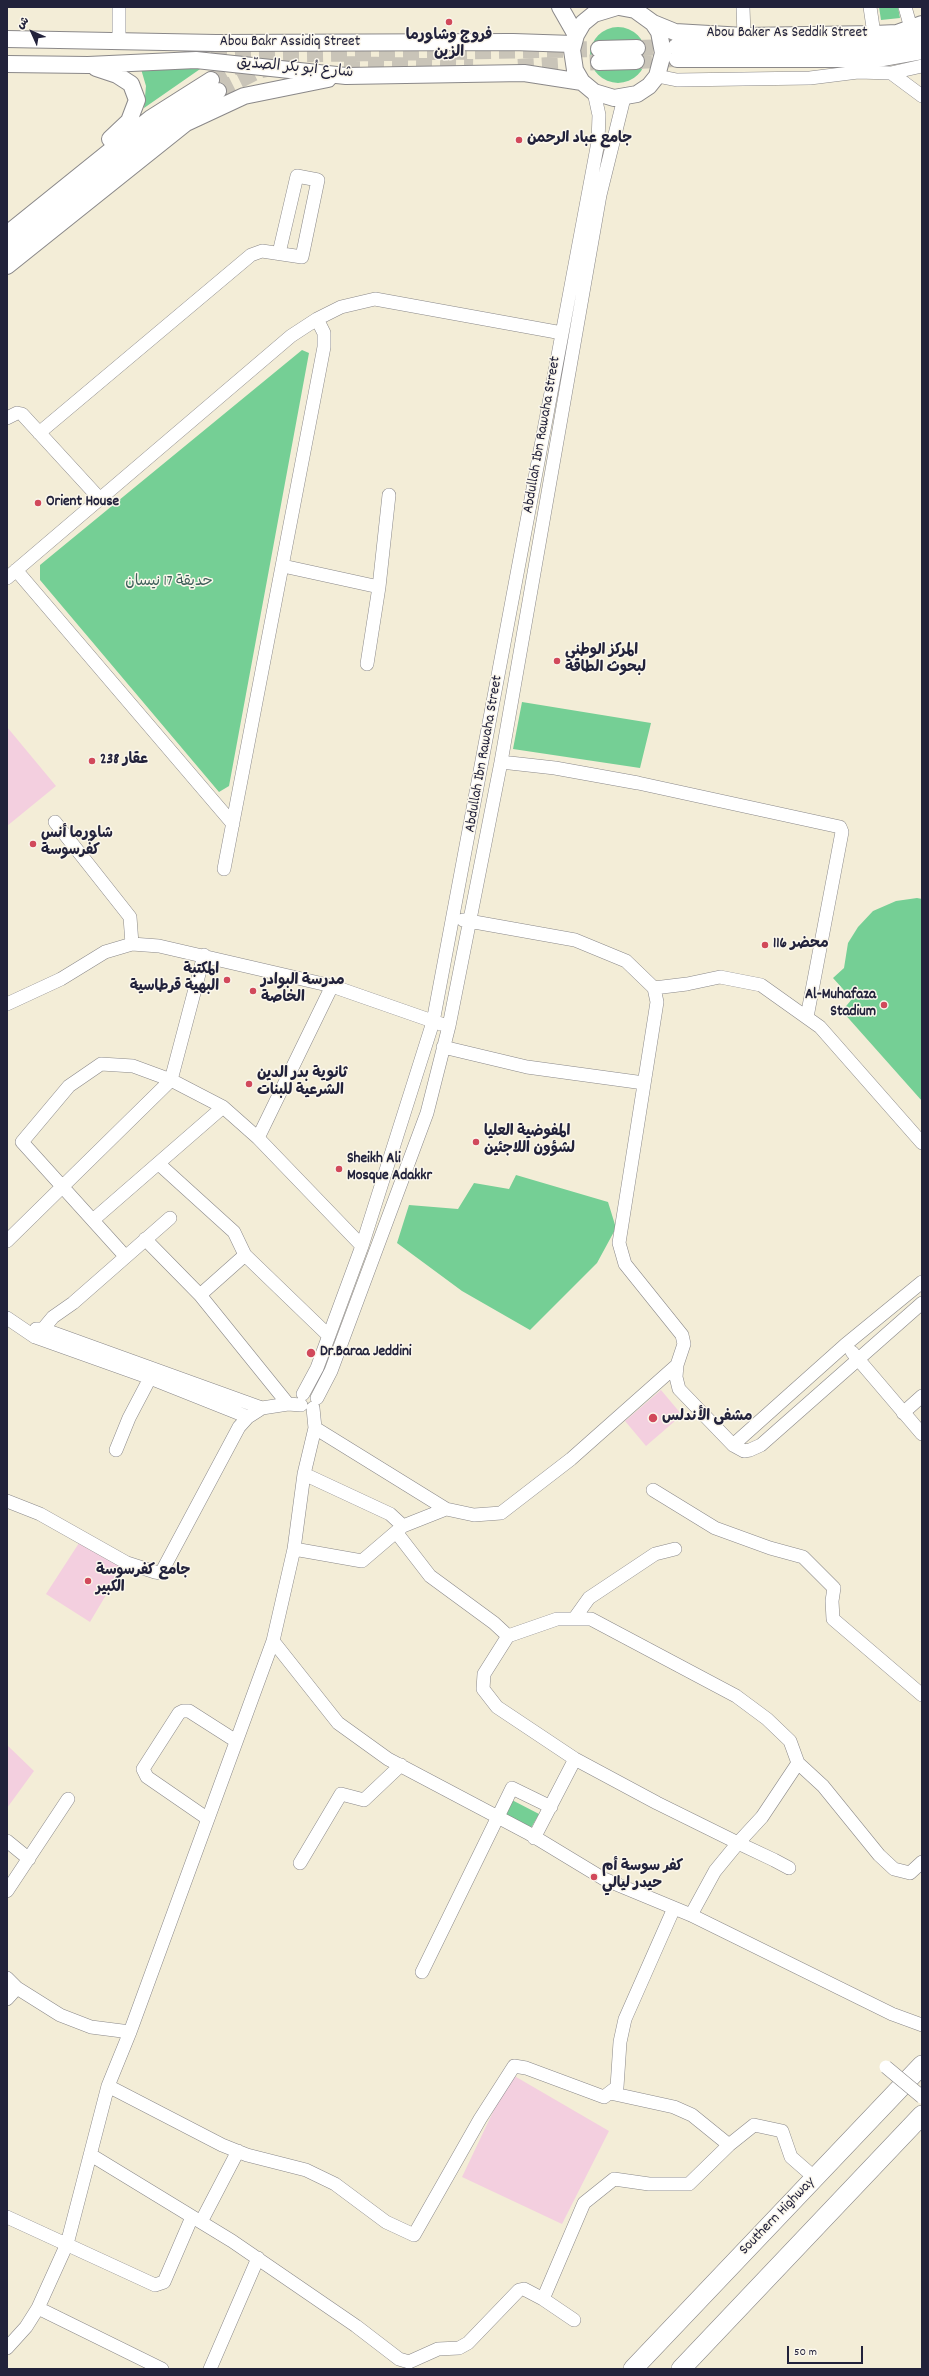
<!DOCTYPE html>
<html>
<head>
<meta charset="utf-8">
<style>
	body { margin:0 }
	#map { position:relative; width:929px; height:2376px; overflow:hidden; background:#f3edd7; font-family:Dekko,"Playpen Sans Arabic",sans-serif }
	canvas { display:block }
	.frame { position:absolute; inset:0; border:8px solid #22223b; pointer-events:none }
	.north { position:absolute; left:12px; top:12px; width:40px; height:40px; -webkit-text-stroke:3px #fbf7ec; paint-order:stroke; rotate:315deg; font-size:11px; font-weight:700; line-height:16px; text-align:center; color:#22223b }
	.north::after { content:''; display:block; margin:auto; width:14px; height:18px; background:#22223b; clip-path:polygon(50% 0,100% 100%,50% 72%,0 100%) }
	.scale { position:absolute; left:787px; top:2346px; width:76px; height:18px; box-sizing:border-box; border:2px solid #22223b; border-top:0; padding-left:5px; font-size:12px; line-height:14px; white-space:nowrap; color:#22223b; -webkit-text-stroke:3px #fbf7ec; paint-order:stroke }
</style>
</head>
<body>
<div id="map">
<canvas width="929" height="2376"></canvas>
<div class="frame"></div>
<div class="north">ش</div>
<div class="scale">50 m</div>
</div>
<script>
const ctx = document.querySelector('canvas').getContext('2d');
ctx.lineJoin = 'round';
function paint(path, color) {
  ctx.fillStyle = color;
  ctx.fill(path, 'evenodd');
}
function shape(rows) {
  const path = new Path2D();
  for (const r of rows) {
    if (r.length === 3) {
      path.moveTo(r[0] + r[2], r[1]);
      path.arc(r[0], r[1], r[2], 0, 2 * Math.PI);
      continue;
    }
    path.moveTo(r[0], r[1]);
    for (let i = 2; i < r.length; i += 2) path.lineTo(r[i], r[i + 1]);
  }
  return path;
}
function trace(path, color, width, dash) {
  ctx.strokeStyle = color;
  ctx.lineWidth = width;
  ctx.lineCap = dash ? 'butt' : 'round';
  ctx.setLineDash(dash || []);
  ctx.stroke(path);
}
function label(font, color, halo, rows, align = 'center') {
  ctx.font = font + ' Dekko,"Playpen Sans Arabic",sans-serif';
  ctx.lineWidth = 3;
  ctx.setLineDash([]);
  ctx.textBaseline = 'middle';
  ctx.strokeStyle = halo;
  ctx.fillStyle = color;
  for (const [text, x, y, turn = 0] of rows) {
    ctx.save();
    ctx.translate(x, y);
    ctx.rotate((+turn || 0) * Math.PI / 180);
    ctx.textAlign = isNaN(turn) ? turn : align;
    if (halo) ctx.strokeText(text, 0, 0);
    ctx.fillText(text, 0, 0);
    ctx.restore();
  }
}
const built = shape([
	[7,727,56,786,7,826],
	[661,1390,682,1415,646,1446,625,1421],
	[79,1543,122,1568,90,1622,46,1594],
	[7,1745,34,1771,7,1808],
	[511,2074,609,2131,562,2224,462,2177]
]);
const green = shape([
	[879,7,898,7,900,18,881,20],
	[618,55,28],
	[203,67,144,108,146,86,141,69],
	[302,350,309,353,229,786,219,792,40,580,40,565],
	[522,702,651,723,640,768,513,749],
	[917,898,922,899,922,1101,842,1011,852,999,833,978,844,968,848,943,858,927,873,911,896,901],
	[516,1175,608,1202,616,1228,597,1263,530,1330,462,1291,397,1243,409,1205,458,1209,474,1183,509,1189],
	[510,1799,539,1814,528,1833,501,1819]
]);
const majorTunnel = shape([
	[637,48,675,47],
	[211,56,599,49],
	[636,61,675,59],
	[344,64,473,67],
	[518,67,599,62],
	[211,80,245,61],
	[218,91,258,71,271,68]
]);
const minor = shape([
	[743,7,744,36],
	[870,7,874,34],
	[905,7,911,28],
	[119,40,119,7],
	[891,73,922,96],
	[657,76,677,80,810,78,858,72,891,73,922,66],
	[7,418,17,413,22,414,100,499],
	[39,433,251,255,262,251,302,257,318,180,297,176,279,253],
	[283,566,379,587],
	[16,570,233,824],
	[7,578,291,336,317,319,341,307,375,299,562,333],
	[367,664,379,587,389,495],
	[501,762,555,768,638,783,840,827,842,832,807,1017],
	[55,822,130,917,132,944],
	[224,869,324,347,324,333,317,319],
	[463,920,575,940,626,961,654,988,657,1002,619,1243,625,1264,682,1335,684,1344,677,1365,676,1377,679,1389,733,1445,744,1451,750,1450,761,1445,922,1303],
	[654,988,687,984,720,977,761,985,820,1027,922,1143],
	[7,1004,61,979,105,952,132,944,159,946,332,986,441,1024],
	[443,1047,527,1067,644,1083],
	[258,1138,332,986],
	[159,1164,234,1232,245,1255,329,1336],
	[93,1220,223,1107],
	[145,1239,200,1295,288,1404],
	[7,1241,171,1080,204,955],
	[125,1256,22,1142,69,1086,101,1064,133,1066,171,1080,223,1107,258,1138,362,1246],
	[200,1295,245,1255],
	[7,1318,35,1337,150,1378,248,1417],
	[36,1329,43,1329,53,1317,73,1303,170,1218],
	[43,1329,262,1408],
	[852,1352,922,1434],
	[303,1394,317,1368,362,1246,433,1022,598,142,599,115,594,92],
	[317,1398,331,1371,427,1113,449,1026,501,762,600,195,624,98],
	[903,1413,922,1396],
	[315,1428,446,1509,474,1515,501,1513,571,1459,677,1365],
	[733,1445,845,1345,922,1282],
	[116,1450,129,1418,150,1378],
	[304,1474,390,1514,403,1526],
	[653,1490,715,1528,770,1548,803,1557,834,1588,832,1601,833,1619,922,1695],
	[7,1501,40,1514,127,1563,155,1572,161,1573,239,1427,248,1417,262,1408,288,1404,301,1405],
	[396,1532,430,1576,494,1623,508,1636],
	[294,1549,362,1561,403,1526,446,1509],
	[574,1619,589,1598,655,1554,675,1549],
	[273,1641,338,1723,388,1759,528,1833,604,1879,691,1915,892,2014,922,2025],
	[798,1763,823,1786,879,1855,894,1869,910,1873,922,1862],
	[208,1819,147,1777,143,1769,179,1713,183,1711,189,1711,236,1741],
	[534,1838,575,1759],
	[7,1841,29,1859],
	[300,1863,341,1794,364,1800,401,1765],
	[7,1891,68,1799],
	[691,1915,715,1871,738,1843,762,1817,798,1763,790,1741,767,1719,736,1696,591,1619,557,1619,508,1636,484,1674,483,1689,497,1707,575,1759,657,1803,738,1843,774,1860,789,1868],
	[422,1972,512,1788,551,1807],
	[7,1978,17,1988,60,2015,91,2027,130,2032],
	[7,1999,17,1988],
	[108,2086,222,2145,247,2155,306,2170,335,2184,386,2222,414,2235,480,2119,514,2066,526,2068,604,2097,617,2087,620,2042,625,2019,674,1908],
	[610,2093,674,2107,692,2115,729,2145],
	[91,2155,232,2241,356,2326,399,2359,409,2362,438,2349,459,2348,468,2343,519,2290,524,2289,543,2299],
	[7,2217,155,2285,164,2282,192,2217],
	[201,2222,238,2151],
	[38,2308,162,2369],
	[574,2320,543,2299,584,2203,614,2179,649,2184,689,2184,729,2145,754,2125,782,2131,791,2157,815,2178],
	[7,2348,26,2327,38,2308,67,2244,108,2086,130,2032,273,1641,294,1549,304,1474,315,1428,313,1408],
	[210,2369,258,2258]
]);
const major = shape([
	[560,7,576,35],
	[617,7,594,14,583,23,576,35,572,50,575,70,582,82,594,92,614,98,637,94,649,86,657,76,663,53,659,32,653,23,635,10,619,7],
	[653,23,675,32,744,36,874,34,897,33,922,24],
	[7,39,216,43,513,42,573,44],
	[676,47,876,47,913,43,922,39],
	[599,49,637,48],
	[677,59,877,59,922,51],
	[599,62,636,61],
	[7,64,88,65,196,60,346,76,524,73,582,82],
	[96,68,117,75,131,84,137,100,129,121,110,139],
	[7,234,151,118,211,80],
	[11,249,111,166,184,109,218,91],
	[7,266,186,123,244,96,328,79]
]);
const highway = shape([
	[633,2369,922,2065],
	[681,2369,922,2115]
]);
const minorBridge = shape([
	[886,2067,922,2097]
]);
const markers = [
	[449,22,4,"#d1495b"],
	[519,140,4,"#d1495b"],
	[38,503,4,"#d1495b"],
	[557,661,4,"#d1495b"],
	[92,761,4,"#d1495b"],
	[33,844,4,"#d1495b"],
	[765,945,4,"#d1495b"],
	[227,980,4,"#d1495b"],
	[253,991,4,"#d1495b"],
	[884,1005,4,"#d1495b"],
	[249,1084,4,"#d1495b"],
	[476,1142,4,"#d1495b"],
	[339,1169,4,"#d1495b"],
	[311,1353,5,"#d1495b"],
	[653,1418,5,"#d1495b"],
	[88,1581,4,"#d1495b"],
	[594,1877,4,"#d1495b"]
];
const streetNames = [
	["Abou Baker As Seddik Street",787,34],
	["Abou Bakr Assidiq Street",290,43],
	["شارع أبو بكر الصدّيق",295,69,5],
	["Abdullah Ibn Rawaha Street",543,435,-80],
	["Abdullah Ibn Rawaha Street",485,754,-80],
	["Southern Highway",778,2217,-46]
];
const poiNames = [
	["فروج وشاورما",449,37,"center"],
	["الزين",449,54,"center"],
	["جامع عباد الرحمن",527,140],
	["Orient House",46,503],
	["المركز الوطني",565,652],
	["لبحوث الطاقة",565,669],
	["عقار 238",100,761],
	["شاورما أنس",41,835],
	["كفرسوسة",41,852],
	["محضر 116",773,945],
	["المكتبة",219,971,"right"],
	["البهية قرطاسية",219,988,"right"],
	["مدرسة البوادر",261,982],
	["الخاصة",261,999],
	["Al-Muhafaza",876,996,"right"],
	["Stadium",876,1013,"right"],
	["ثانوية بدر الدين",257,1075],
	["الشرعية للبنات",257,1092],
	["المفوضية العليا",484,1133],
	["لشؤون اللاجئين",484,1150],
	["Sheikh Ali",347,1160],
	["Mosque Adakkr",347,1177],
	["Dr.Baraa Jeddini",320,1353],
	["مشفى الأندلس",662,1418],
	["جامع كفرسوسة",96,1572],
	["الكبير",96,1589],
	["كفر سوسة أم",602,1868],
	["حيدر ليالي",602,1885]
];
const parkNames = [
	["حديقة 17 نيسان",169,583]
];
paint(built, '#f3cfdf');
paint(green, '#75cf95');
trace(majorTunnel, '#c9c4b8', 16, [16, 8]);
trace(minor, '#8a8889', 14);
trace(major, '#8a8889', 18);
trace(highway, '#8a8889', 20);
trace(minor, '#fff', 13);
trace(major, '#fff', 16);
trace(highway, '#fff', 19);
trace(minorBridge, '#8a8889', 14, []);
trace(minorBridge, '#fff', 13);
for (const [x, y, r, color] of markers) {
  const dot = new Path2D();
  dot.arc(x, y, r, 0, 2 * Math.PI);
  ctx.fillStyle = color;
  ctx.fill(dot);
  trace(dot, '#fbf7ec', 1.5);
}
label('15px', '#22223b', '#fbf7ec', streetNames);
label('bold 15px', '#22223b', '#fbf7ec', poiNames, 'left');
label('15px', '#3f5f5a', '#fbf7ec', parkNames);
</script>
</body>
</html>
